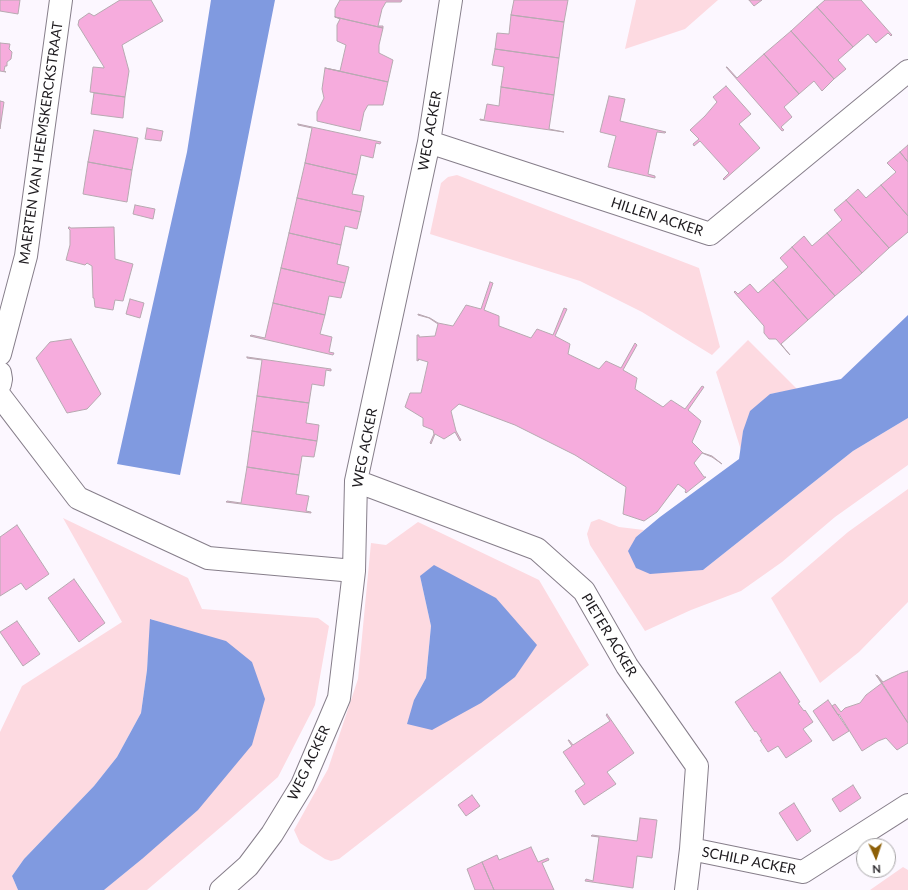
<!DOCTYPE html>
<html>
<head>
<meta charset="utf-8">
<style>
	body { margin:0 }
	#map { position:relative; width:908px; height:890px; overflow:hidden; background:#fcf7ff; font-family:Lato,sans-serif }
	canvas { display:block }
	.north { position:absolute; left:856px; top:838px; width:40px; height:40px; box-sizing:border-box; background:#fff; border:1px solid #a5a3a5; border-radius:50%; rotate:177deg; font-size:11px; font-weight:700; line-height:16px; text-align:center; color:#1d1a1e }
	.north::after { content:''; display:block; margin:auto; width:14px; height:18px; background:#8d5f06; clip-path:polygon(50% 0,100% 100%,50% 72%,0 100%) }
</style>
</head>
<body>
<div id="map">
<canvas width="908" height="890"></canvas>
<div class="north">N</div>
</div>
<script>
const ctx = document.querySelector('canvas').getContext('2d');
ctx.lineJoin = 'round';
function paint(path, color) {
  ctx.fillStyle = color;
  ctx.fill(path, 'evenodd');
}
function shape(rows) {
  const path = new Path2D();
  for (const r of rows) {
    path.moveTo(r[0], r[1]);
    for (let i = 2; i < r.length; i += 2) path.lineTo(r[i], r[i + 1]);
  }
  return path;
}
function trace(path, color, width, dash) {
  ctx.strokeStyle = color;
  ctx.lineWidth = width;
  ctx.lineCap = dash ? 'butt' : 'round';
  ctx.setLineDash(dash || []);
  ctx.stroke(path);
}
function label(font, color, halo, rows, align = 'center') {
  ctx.font = font + ' Lato,sans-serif';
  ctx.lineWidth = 3.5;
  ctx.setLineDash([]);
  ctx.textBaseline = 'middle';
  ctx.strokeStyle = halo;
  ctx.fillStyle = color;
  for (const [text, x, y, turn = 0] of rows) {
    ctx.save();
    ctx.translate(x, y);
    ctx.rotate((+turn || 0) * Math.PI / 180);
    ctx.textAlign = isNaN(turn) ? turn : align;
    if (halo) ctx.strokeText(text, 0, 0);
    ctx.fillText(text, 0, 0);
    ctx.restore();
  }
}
const green = shape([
	[636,0,718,0,685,29,625,49],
	[457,175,699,268,720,347,712,355,642,312,580,281,430,234,441,183,448,177],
	[748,340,797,389,770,394,743,431,741,450,716,372],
	[908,418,908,465,835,517,782,562,741,591,691,610,645,631,590,545,587,534,591,522,599,519,619,527,644,530,636,537,703,570,853,451],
	[908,489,908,602,859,652,820,683,771,598,848,532],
	[63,518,188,578,202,609,318,618,329,626,315,705,278,777,228,821,147,890,104,890,142,859,177,628,151,619,147,670,141,713,117,757,94,786,24,859,12,876,18,890,0,890,0,732,22,686,122,622],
	[418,522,539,580,589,665,339,859,331,861,325,859,300,843,294,830,328,769,358,679,371,543,386,545],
	[420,576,481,703,414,700,426,678,431,626],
	[903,867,908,870,908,890,870,890]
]);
const water = shape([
	[211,0,275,0,240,178,180,475,117,464,187,152],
	[908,315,908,418,853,451,703,570,650,574,636,568,628,551,636,537,660,517,739,459,743,431,750,411,770,394,841,379],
	[434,565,496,598,537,645,515,677,481,703,432,730,407,724,414,700,426,678,431,626,420,576],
	[150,619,226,641,252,662,265,699,252,745,198,810,142,859,104,890,18,890,12,876,24,859,94,786,117,757,141,713,147,670]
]);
const building = shape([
	[0,0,20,0,18,14,0,11,0,0],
	[120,0,151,0,163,21,122,45,129,71,125,97,90,92,93,67,104,68,104,67,78,25,79,20,89,13,94,16,120,0],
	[340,0,402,0,401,2,386,2,382,9,378,26,383,26,383,28,335,17,335,9,340,0],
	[514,0,568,0,564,22,511,15,514,0],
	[749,0,762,0,754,6,749,0],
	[825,0,861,0,892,35,891,36,888,33,876,43,868,34,853,47,817,7,825,0],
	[817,7,853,47,838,60,846,69,834,79,791,31,817,7],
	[511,15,564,22,559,58,495,49,497,33,509,34,511,15],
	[335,17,383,28,379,45,379,53,393,60,388,82,325,68,340,71,346,45,337,41,337,25,340,19,335,17],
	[791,31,834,79,822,91,814,81,799,94,764,54,791,31],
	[0,43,10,44,9,49,12,52,11,59,7,62,7,66,5,66,4,71,6,72,0,71,0,43],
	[495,49,559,58,554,95,501,87,504,67,492,65,495,49],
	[764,54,799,94,784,107,792,117,781,127,784,130,782,131,726,67,727,67,737,78,764,54],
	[325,68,388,82,383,105,368,105,364,112,360,131,317,121,317,112,324,98,322,89,325,68],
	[726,86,751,114,739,124,760,148,724,180,723,179,729,173,700,141,694,146,693,144,699,139,690,130,705,116,717,102,713,97,726,86],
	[501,87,554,95,549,129,564,132,480,120,480,119,484,120,487,104,499,106,501,87],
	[94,93,125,97,123,118,91,114,94,93],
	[609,96,625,99,620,121,666,132,665,133,657,132,650,163,648,174,655,176,655,178,608,167,616,136,600,132,609,96],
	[0,101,4,102,0,129,0,101],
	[298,124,381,142,380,144,376,143,373,158,361,155,357,175,305,163,312,128,298,125,298,124],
	[147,128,163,131,161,141,145,139,147,128],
	[94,130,138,138,132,170,88,162,94,130],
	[908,145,908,162,900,152,908,145],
	[900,152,908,162,908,216,881,185,896,172,887,163,900,152],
	[88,162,132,170,127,202,83,194,88,162],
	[305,163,357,175,352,194,364,196,361,212,297,198,305,163],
	[881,185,908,216,908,232,889,248,846,200,858,189,866,198,881,185],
	[297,198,361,212,357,229,345,226,341,245,289,233,297,198],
	[846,200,889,248,862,273,827,233,842,220,834,210,846,200],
	[135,205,155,209,153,219,133,214,135,205],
	[69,227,71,228,114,227,115,259,133,264,123,301,115,300,113,310,95,307,94,298,93,298,92,266,87,263,85,265,66,260,70,245,70,230,68,228,69,227],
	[289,233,341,245,337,264,349,267,345,283,281,268,289,233],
	[827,233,862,273,835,296,792,247,804,236,812,246,827,233],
	[792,247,835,296,808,320,773,280,788,267,780,258,792,247],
	[281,268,345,283,341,298,329,296,325,315,273,303,281,268],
	[773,280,808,320,781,344,790,355,776,339,769,339,764,333,764,326,734,292,735,291,738,294,750,284,758,293,773,280],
	[490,282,493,283,484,310,499,316,499,326,531,338,537,329,553,335,564,308,567,309,555,336,570,344,568,354,599,369,606,361,621,368,635,343,637,345,623,370,637,378,635,389,663,407,671,400,685,409,702,386,704,387,688,410,701,421,692,442,703,453,712,456,722,464,712,457,702,453,694,463,704,477,706,477,686,493,685,492,686,490,678,484,657,512,644,521,623,514,626,487,575,455,515,425,459,404,451,411,456,431,461,440,460,441,455,432,444,439,435,434,431,444,430,443,434,434,433,430,423,426,423,418,405,407,410,393,421,393,428,362,418,359,419,360,417,361,417,335,419,335,419,337,435,336,438,324,429,318,418,315,418,314,430,318,438,323,453,326,466,305,481,309,490,282],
	[130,299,144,303,140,318,126,314,130,299],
	[273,303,325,315,320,334,332,337,329,352,334,353,333,355,250,336,251,335,265,338,273,303],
	[71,339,101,394,87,409,67,413,36,358,50,342,71,339],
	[247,357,331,369,331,371,326,370,324,386,312,384,309,403,257,396,262,360,247,358,247,357],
	[257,396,309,403,306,423,319,425,317,441,252,431,257,396],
	[252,431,317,441,314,457,302,456,299,475,247,467,252,431],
	[247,467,299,475,296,494,309,496,306,511,311,512,311,513,226,502,227,501,241,503,247,467],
	[17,525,49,574,26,590,21,583,0,596,0,537,17,525],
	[74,579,105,623,79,642,48,598,74,579],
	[17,621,40,654,23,666,0,632,17,621],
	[908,671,908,723,877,675,883,682,901,673,908,671],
	[780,672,800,702,798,703,804,711,805,710,813,722,803,729,812,741,786,758,778,746,768,752,760,740,762,740,756,731,755,732,735,702,780,672],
	[876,675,908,723,908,743,897,750,886,738,878,741,862,751,839,714,838,715,832,706,835,704,841,712,845,708,860,703,866,695,882,683,876,675],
	[828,700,849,731,833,741,813,711,828,700],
	[607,714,634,753,607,772,616,784,584,805,575,791,585,784,563,752,572,746,568,740,569,740,573,745,610,721,606,715,607,714],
	[853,785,861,798,840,812,832,799,853,785],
	[472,795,480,806,466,816,458,805,472,795],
	[794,803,811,831,797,841,779,813,794,803],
	[640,818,657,820,652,858,637,856,633,888,585,881,586,879,593,881,599,837,591,836,592,835,637,841,640,818],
	[531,847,538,862,548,858,549,860,542,863,554,890,494,890,482,862,497,855,499,860,531,847],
	[482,862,494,890,475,890,467,869,482,862]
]);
const minor = shape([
	[429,142,710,234,908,71],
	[0,354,26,256,61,0],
	[0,373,1,379,0,384],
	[0,396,78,498,208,558,354,571],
	[356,481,537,549,584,591,627,666,697,766,691,849,686,890],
	[691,849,803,872,908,805],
	[221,890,248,866,272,834,302,785,339,698,354,571,356,481,429,142,451,0]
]);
const streetNames = [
	["WEG ACKER",430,131,-80],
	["MAERTEN VAN HEEMSKERCKSTRAAT",41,143,-82],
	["HILLEN ACKER",657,217,18],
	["WEG ACKER",365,448,-79],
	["PIETER ACKER",609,635,59],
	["WEG ACKER",309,763,-65],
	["SCHILP ACKER",749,861,11]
];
paint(green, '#fddae1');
paint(water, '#809ae0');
paint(building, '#f6acdd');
trace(building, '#b7a9b1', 1);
trace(minor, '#867e8a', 24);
trace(minor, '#fff', 22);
label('14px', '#1d1a1e', '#fff', streetNames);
</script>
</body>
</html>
